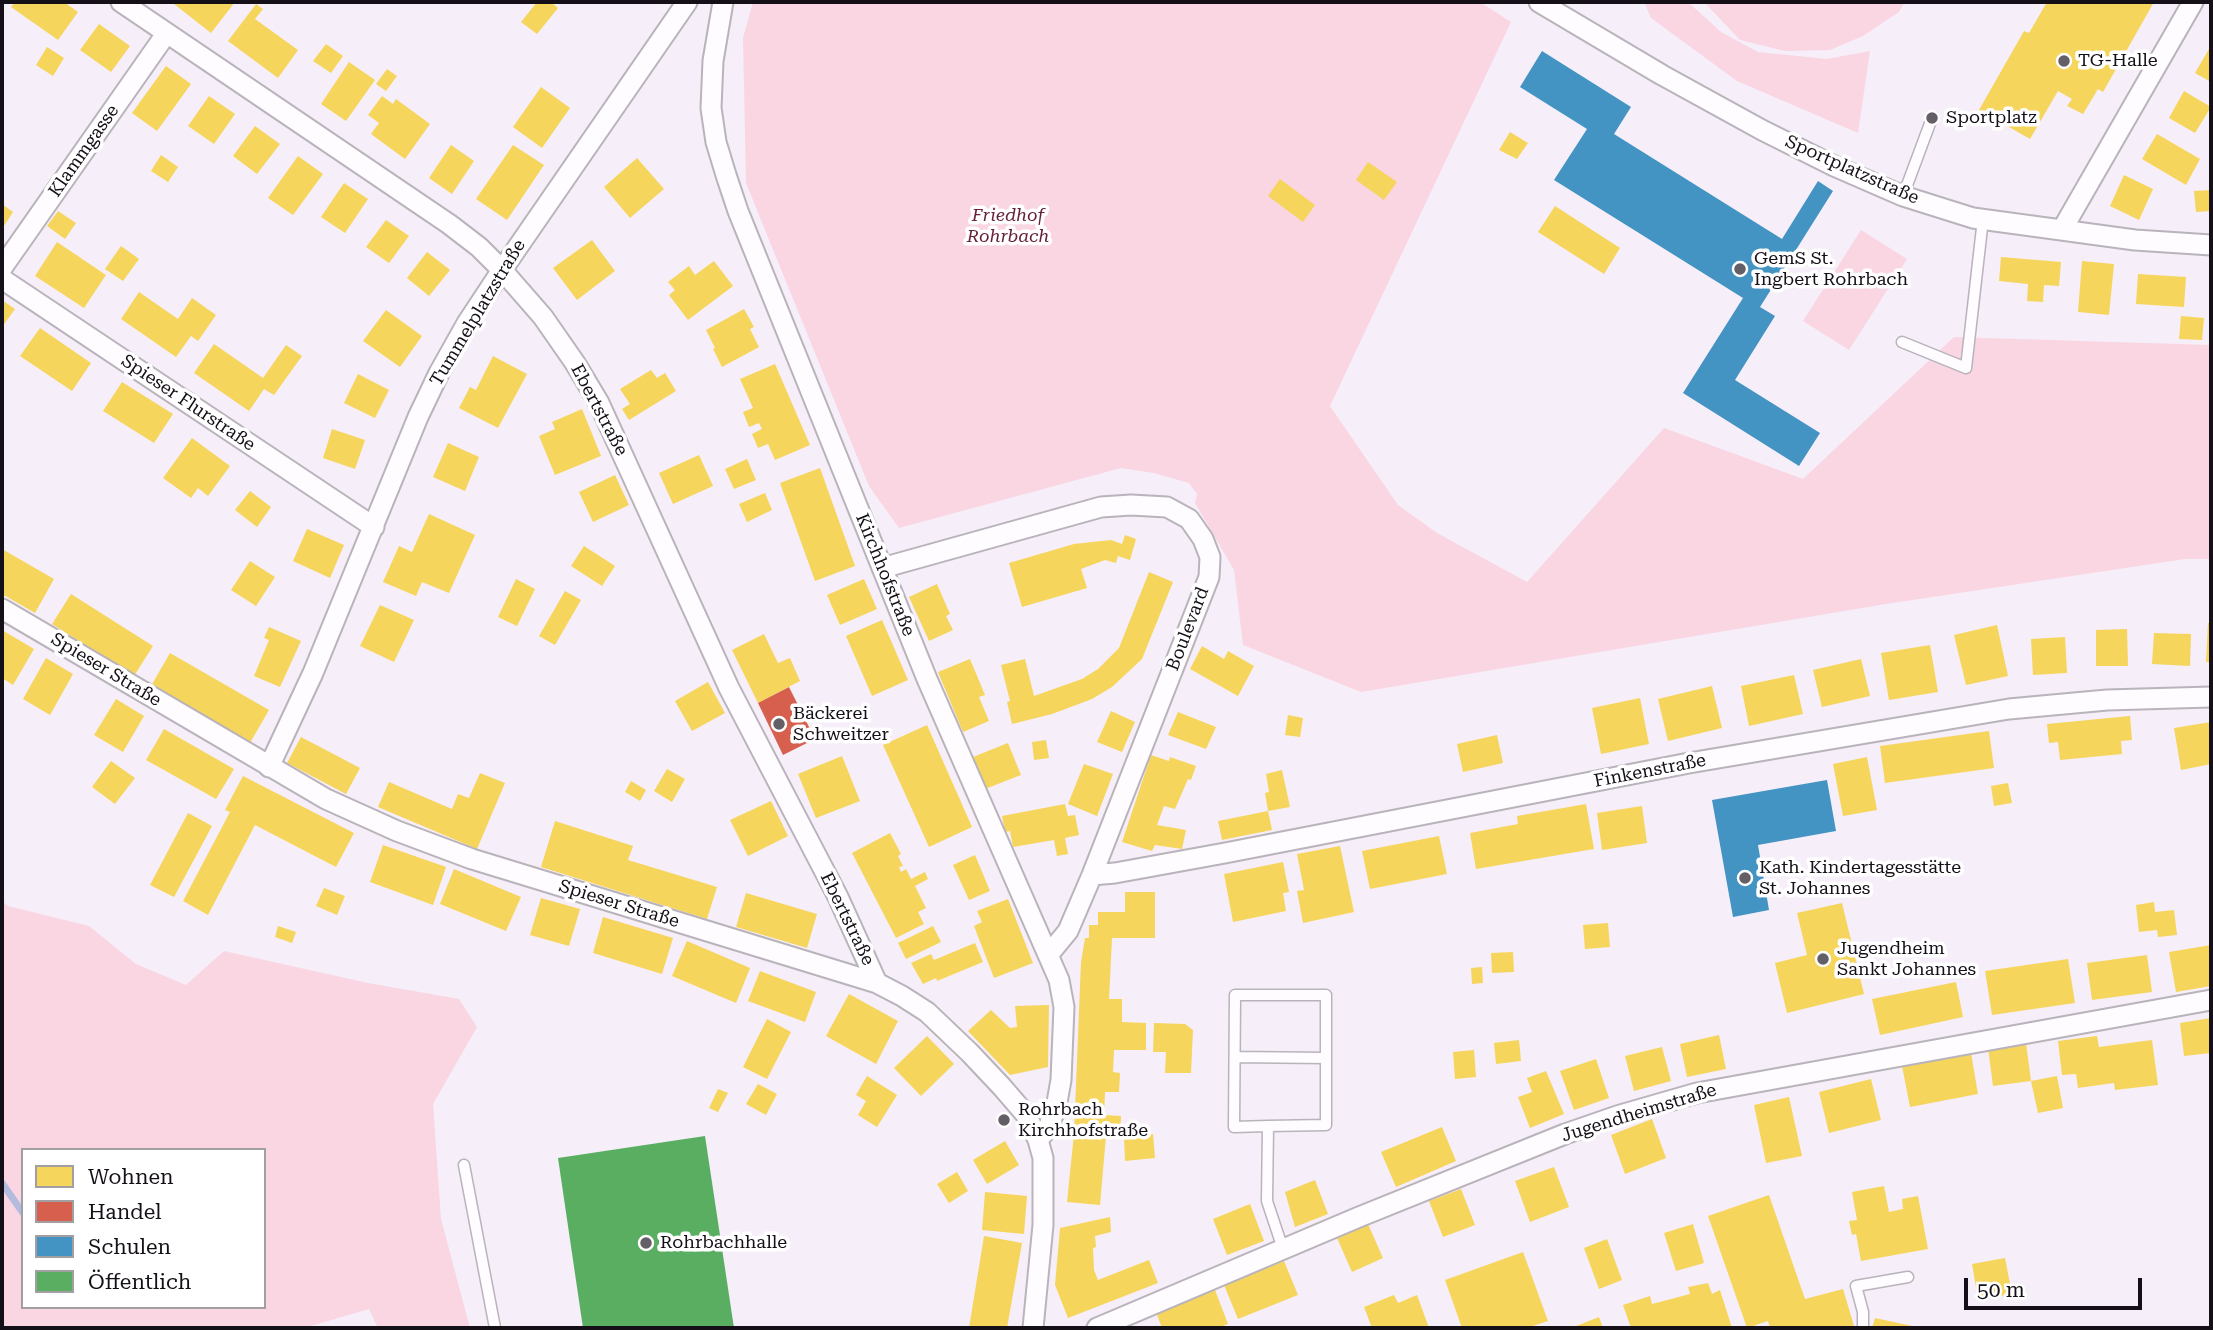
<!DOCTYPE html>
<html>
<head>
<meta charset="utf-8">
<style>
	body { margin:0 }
	#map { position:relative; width:2213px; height:1330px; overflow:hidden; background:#f6eef9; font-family:"Roboto Serif",serif }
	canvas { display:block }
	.frame { position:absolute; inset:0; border:4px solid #151017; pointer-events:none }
	.legend { position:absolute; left:21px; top:1148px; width:245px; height:161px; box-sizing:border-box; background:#fff; border:2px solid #a19fa2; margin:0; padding:9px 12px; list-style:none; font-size:21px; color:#151017 }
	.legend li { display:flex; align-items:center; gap:14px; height:35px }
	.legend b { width:35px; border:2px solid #a19fa2 }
	.scale { position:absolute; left:1964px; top:1278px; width:178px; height:32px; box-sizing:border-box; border:4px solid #151017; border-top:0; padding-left:9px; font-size:21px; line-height:24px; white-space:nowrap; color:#151017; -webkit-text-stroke:5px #fff; paint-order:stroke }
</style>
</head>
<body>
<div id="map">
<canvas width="2213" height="1330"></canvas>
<div class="frame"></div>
<ul class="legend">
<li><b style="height:19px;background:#f6d55c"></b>Wohnen</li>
<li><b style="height:19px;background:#d6604d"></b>Handel</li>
<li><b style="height:19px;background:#4393c3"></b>Schulen</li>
<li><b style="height:19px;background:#5aae61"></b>Öffentlich</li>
</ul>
<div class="scale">50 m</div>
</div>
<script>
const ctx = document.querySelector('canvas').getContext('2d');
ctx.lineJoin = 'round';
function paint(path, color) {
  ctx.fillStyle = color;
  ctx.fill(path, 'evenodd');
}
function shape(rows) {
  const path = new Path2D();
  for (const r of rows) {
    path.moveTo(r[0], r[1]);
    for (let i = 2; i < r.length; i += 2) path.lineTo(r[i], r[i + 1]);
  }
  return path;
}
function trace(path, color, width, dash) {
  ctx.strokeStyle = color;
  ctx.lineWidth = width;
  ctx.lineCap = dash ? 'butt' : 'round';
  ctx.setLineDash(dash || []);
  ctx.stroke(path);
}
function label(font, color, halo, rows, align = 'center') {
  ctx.font = font + ' "Roboto Serif",serif';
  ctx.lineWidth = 7;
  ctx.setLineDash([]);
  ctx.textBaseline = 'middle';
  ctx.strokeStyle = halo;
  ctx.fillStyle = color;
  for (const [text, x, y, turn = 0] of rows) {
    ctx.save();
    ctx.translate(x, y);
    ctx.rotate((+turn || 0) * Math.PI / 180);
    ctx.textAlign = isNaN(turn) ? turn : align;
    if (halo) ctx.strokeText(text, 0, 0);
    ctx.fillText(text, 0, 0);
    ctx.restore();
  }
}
const green = shape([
	[753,2,1480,2,1511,22,1330,406,1398,505,1437,533,1527,582,1664,428,1803,479,1954,337,2211,345,2211,559,2185,559,1886,604,1361,692,1243,645,1234,570,1195,503,1197,494,1189,483,1154,473,1121,468,899,528,869,486,746,183,743,38],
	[1644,2,1688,2,1721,32,1758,52,1827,59,1870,51,1858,133,1737,81,1651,18],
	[1704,2,1905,2,1899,12,1863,36,1830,50,1785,51,1740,40],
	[1861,230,1907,259,1849,350,1803,321],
	[2,901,8,906,89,926,136,964,186,985,224,951,368,983,459,999,477,1027,433,1104,441,1219,470,1328,378,1328,369,1309,304,1328,2,1328],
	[23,1150,264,1150,264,1307,23,1307]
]);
const homes = shape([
	[15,2,64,2,78,12,58,40,11,7],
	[176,2,235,2,211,33,174,4],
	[537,2,551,2,558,8,537,34,521,22],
	[2047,2,2154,2,2103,92,2098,89,2083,114,2067,106,2072,99,2058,91,2030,139,1979,110,2024,31,2029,33],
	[256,4,263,9,255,19,298,50,278,78,228,41],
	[99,24,130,46,111,72,80,50],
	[326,44,343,56,331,73,313,61],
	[47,47,64,58,53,76,36,65],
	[2209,49,2211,50,2211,82,2195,73],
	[349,62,375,80,346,121,321,104],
	[166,66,191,84,157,131,132,113],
	[387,69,397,76,386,91,376,84],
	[541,87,570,108,542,148,513,127],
	[2184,91,2211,107,2195,133,2169,118],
	[209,96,235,114,214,144,188,126],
	[382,96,393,104,396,99,430,124,405,159,371,134,379,123,368,115],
	[255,126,280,144,257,174,233,156],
	[1510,132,1528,143,1517,159,1499,150],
	[2157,134,2200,159,2186,185,2142,159],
	[451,145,474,161,452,194,429,178],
	[513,145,544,165,507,220,476,199],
	[161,155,178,167,168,182,151,171],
	[298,156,323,174,293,215,268,198],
	[637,158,664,189,630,218,604,187],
	[1368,162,1397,182,1384,200,1356,180],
	[2124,175,2153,189,2139,220,2110,206],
	[1280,179,1315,205,1303,222,1268,196],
	[344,183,368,199,345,233,321,217],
	[2211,190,2211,211,2196,212,2194,191],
	[2,204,13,212,2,229],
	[1555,206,1620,248,1604,274,1538,232],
	[58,211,76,223,65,239,47,226],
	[386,220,409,236,389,263,366,247],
	[592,240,615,271,577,300,553,268],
	[57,242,106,275,84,308,35,276],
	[121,246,139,259,123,281,105,269],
	[427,252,450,270,429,296,407,278],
	[2001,257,2061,262,2059,286,2044,285,2043,302,2027,301,2028,284,1999,281],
	[714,261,733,286,688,320,669,295,675,290,668,282,689,266,695,275],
	[2082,261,2114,264,2109,315,2078,312],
	[2138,274,2186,277,2184,307,2136,304],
	[139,292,178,319,192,298,216,315,198,341,191,336,176,357,121,319],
	[2,300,15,309,2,327],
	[744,309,754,327,750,329,759,347,722,367,713,349,715,348,706,330],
	[386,310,422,336,400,367,363,341],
	[2181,316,2204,318,2202,340,2179,339],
	[40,328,91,363,72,391,20,356],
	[214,344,263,378,286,345,302,356,274,395,264,389,249,411,194,373],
	[493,356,527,374,498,428,459,408,470,387,476,390],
	[775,364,810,445,775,460,768,444,758,448,752,434,762,429,759,423,749,427,743,412,753,408,740,379],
	[651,370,657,378,665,373,676,391,629,420,622,409,630,404,620,389],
	[358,374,389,390,375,418,344,403],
	[122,382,173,414,154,443,103,411],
	[582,409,601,456,555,475,539,436,555,429,552,422],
	[332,429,365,440,355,469,323,458],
	[192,438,230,466,208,496,198,488,191,498,163,478],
	[448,443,479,457,465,491,433,477],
	[699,455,713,486,673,504,659,473],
	[747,459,756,480,734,489,725,469],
	[820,468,855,566,815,581,780,483],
	[615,475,629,505,593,522,579,492],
	[250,491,271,507,257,527,235,510],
	[765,493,772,510,747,522,739,504],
	[429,514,475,535,449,593,422,582,416,596,383,582,399,546,412,552],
	[307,529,344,545,330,578,293,561],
	[1125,535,1136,539,1130,560,1118,556,1116,563,1105,560,1081,569,1087,588,1022,607,1009,563,1074,544,1111,540,1122,544],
	[584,546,615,566,602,586,571,566],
	[2,549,54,579,35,613,2,594],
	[250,561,275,577,256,606,231,590],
	[1149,572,1173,582,1142,659,1112,687,1092,699,1052,714,1012,724,1007,702,1010,701,1001,665,1025,659,1034,696,1082,679,1098,669,1119,648],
	[516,579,535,589,517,626,498,617],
	[864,579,877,609,840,625,827,595],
	[937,584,950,614,946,616,953,630,929,641,909,597],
	[565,591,581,600,555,645,539,636],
	[71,594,153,646,134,676,52,624],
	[380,605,414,620,394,662,360,646],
	[882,620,908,680,872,696,846,636],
	[2208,623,2211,623,2211,662,2206,662],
	[1997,625,2008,676,1966,685,1954,635],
	[269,627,301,641,280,687,254,676,269,640,264,638],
	[2127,629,2128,666,2096,666,2096,630],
	[2,630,34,649,13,685,2,678],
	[2154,633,2191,634,2190,666,2152,664],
	[764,634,778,663,790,658,800,681,758,703,732,650],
	[2065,637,2067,673,2033,675,2031,639],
	[1930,645,1938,692,1889,700,1881,653],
	[1202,646,1224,659,1228,651,1254,666,1238,696,1190,669],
	[170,653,269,710,250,743,151,686],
	[46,658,73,674,50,715,23,699],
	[970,659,985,695,979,697,989,721,963,732,938,672],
	[1861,659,1870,696,1822,707,1813,670],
	[1794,675,1803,714,1749,726,1741,686],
	[708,682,725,713,692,731,675,701],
	[1712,686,1722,728,1668,741,1658,699],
	[1640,698,1649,744,1601,754,1592,708],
	[116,699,144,716,123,752,94,735],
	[1111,711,1135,722,1122,752,1097,742],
	[1178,712,1216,727,1206,749,1168,735],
	[1288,715,1303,718,1300,737,1285,735],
	[2130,716,2132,740,2121,741,2122,754,2060,760,2058,742,2049,743,2047,724],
	[2211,722,2211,764,2181,770,2174,728],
	[927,725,972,827,929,847,883,745],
	[164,729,234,769,216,799,146,760],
	[1989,731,1994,768,1885,783,1880,746],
	[1497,735,1503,763,1463,772,1457,744],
	[301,737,360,768,346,794,287,763],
	[1046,740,1049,758,1034,760,1032,742],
	[1008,743,1021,775,985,789,973,757],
	[1151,755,1169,761,1170,757,1196,766,1191,780,1188,779,1175,809,1164,806,1157,825,1186,830,1182,849,1155,845,1152,851,1122,842],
	[842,756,860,801,816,818,798,774],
	[1867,757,1877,810,1843,816,1833,764],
	[111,761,135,778,115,804,92,787],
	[1084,764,1113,774,1097,816,1068,804],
	[667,769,685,779,672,802,654,791],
	[1282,770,1290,807,1268,811,1265,793,1269,792,1266,774],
	[480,773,505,783,477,849,378,807,389,782,452,809,458,794,469,798],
	[243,776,354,833,336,867,255,825,208,915,183,901,230,812,225,810],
	[631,781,646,790,640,801,625,792],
	[2008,783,2012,803,1994,806,1991,786],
	[771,801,788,836,748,856,730,820],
	[1065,804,1068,816,1075,815,1079,835,1065,838,1068,854,1057,856,1054,840,1013,847,1010,831,1005,832,1002,816],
	[1586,804,1594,849,1476,869,1470,833,1518,824,1517,816],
	[1642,806,1647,843,1602,850,1597,813],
	[1268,811,1272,830,1222,840,1218,821],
	[188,813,212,826,174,897,150,885],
	[555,821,633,846,628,860,717,887,707,919,541,867],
	[890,833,901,854,898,856,903,866,899,867,901,872,906,869,911,879,925,872,928,879,915,886,926,908,918,912,924,924,896,938,852,853],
	[1439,836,1447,874,1370,889,1362,851],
	[383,845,446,867,433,905,370,882],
	[1340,846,1354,912,1303,923,1297,891,1304,890,1297,854],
	[975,855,990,891,969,900,953,865],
	[1283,862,1289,892,1283,893,1286,911,1233,922,1224,874],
	[454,869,521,897,506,931,440,904],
	[324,888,345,896,337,915,316,906],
	[1125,892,1155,892,1155,938,1112,938,1109,999,1122,999,1122,1022,1146,1023,1146,1050,1114,1050,1113,1072,1120,1073,1119,1092,1105,1092,1104,1115,1121,1116,1120,1136,1106,1136,1100,1205,1067,1202,1074,1134,1081,962,1085,938,1089,938,1089,925,1098,925,1098,912,1125,912],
	[746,893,817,914,807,948,736,927],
	[541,898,580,909,569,946,530,935],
	[1008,899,1033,963,994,978,974,926,982,922,977,911],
	[2154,902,2155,912,2174,910,2177,935,2158,937,2157,930,2139,932,2136,905],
	[1842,903,1864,994,1787,1013,1775,963,1807,955,1797,913],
	[603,917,673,938,662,974,593,953],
	[1608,923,1610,947,1585,949,1583,925],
	[278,926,296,932,292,943,275,937],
	[933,926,941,942,906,959,898,943],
	[687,941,750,968,736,1003,672,976],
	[975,943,983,962,937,981,936,978,923,984,911,963,931,954,934,960],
	[2211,945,2211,986,2176,992,2169,952],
	[1513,952,1514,972,1492,973,1491,953],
	[2147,955,2152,992,2092,1000,2087,963],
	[2068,959,2075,1003,1992,1015,1985,971],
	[1482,967,1483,983,1472,984,1471,968],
	[760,971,816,992,805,1022,748,1001],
	[1956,982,1963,1017,1880,1035,1872,999],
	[849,994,898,1021,876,1064,826,1036],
	[1049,1005,1048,1067,1010,1075,968,1031,991,1010,1010,1028,1017,1027,1015,1006],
	[2211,1018,2211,1053,2184,1056,2180,1023],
	[767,1019,791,1032,767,1079,743,1067],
	[1154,1023,1185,1024,1193,1030,1191,1073,1165,1073,1166,1052,1153,1052],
	[1719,1035,1726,1069,1687,1077,1680,1044],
	[927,1036,954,1064,921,1096,894,1068],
	[2097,1036,2099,1047,2152,1040,2158,1085,2115,1090,2114,1083,2078,1088,2076,1074,2062,1075,2058,1041],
	[1519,1040,1521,1061,1496,1064,1494,1043],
	[2026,1043,2031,1081,1993,1086,1988,1048],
	[1662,1047,1671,1081,1634,1091,1625,1056],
	[1474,1050,1476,1077,1455,1079,1453,1052],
	[1971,1053,1978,1094,1910,1107,1902,1066],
	[1596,1059,1609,1098,1574,1110,1560,1071],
	[1546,1071,1564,1114,1530,1128,1518,1097,1532,1092,1527,1078],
	[867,1076,897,1095,877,1127,858,1115,866,1101,856,1095],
	[2057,1076,2063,1108,2038,1113,2031,1081],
	[1871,1079,1881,1120,1829,1133,1819,1092],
	[758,1084,777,1094,766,1115,746,1104],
	[718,1089,728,1093,718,1112,709,1108],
	[1789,1097,1802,1156,1766,1163,1754,1105],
	[1652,1119,1666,1158,1625,1174,1611,1135],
	[1442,1127,1456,1161,1396,1187,1381,1152],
	[1153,1134,1155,1158,1125,1161,1124,1136],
	[1005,1141,1019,1165,987,1184,973,1160],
	[1554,1167,1569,1207,1530,1222,1515,1181],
	[957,1172,968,1191,949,1203,937,1184],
	[1315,1180,1328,1214,1295,1227,1285,1192],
	[1884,1186,1889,1212,1903,1209,1902,1199,1918,1196,1928,1249,1861,1261,1856,1234,1852,1235,1849,1221,1857,1220,1852,1192],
	[1461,1189,1475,1225,1443,1237,1429,1201],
	[985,1192,1027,1196,1024,1234,982,1230],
	[1769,1195,1805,1299,1843,1289,1854,1326,1846,1328,1770,1328,1768,1321,1747,1328,1708,1216],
	[1250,1204,1264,1241,1227,1255,1213,1219],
	[1110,1217,1111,1232,1095,1236,1096,1247,1093,1248,1094,1270,1098,1280,1149,1260,1158,1283,1068,1318,1055,1285,1060,1228],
	[1368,1224,1383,1258,1352,1272,1337,1238],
	[1693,1224,1704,1263,1676,1271,1664,1233],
	[984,1236,1022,1243,1007,1328,969,1328],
	[1607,1239,1622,1280,1599,1289,1584,1248],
	[1523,1252,1548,1321,1527,1328,1462,1328,1445,1280],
	[2005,1258,2012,1294,1978,1299,1972,1264],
	[1284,1261,1298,1295,1238,1319,1224,1285],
	[1708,1283,1712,1294,1720,1290,1732,1328,1631,1328,1623,1305,1650,1296,1652,1304,1690,1294,1688,1287],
	[1215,1290,1228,1324,1218,1328,1162,1328,1156,1312],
	[1394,1295,1398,1303,1417,1295,1429,1328,1372,1328,1364,1307],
	[1599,1317,1603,1328,1571,1328],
	[1875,1318,1917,1327,1917,1328,1872,1328]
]);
const shops = shape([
	[789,687,815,739,783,755,758,703]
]);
const schools = shape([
	[1542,51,1631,107,1614,134,1782,239,1818,181,1833,191,1760,307,1775,316,1735,380,1820,433,1799,466,1683,393,1743,298,1554,180,1587,129,1520,87],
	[1827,780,1836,831,1758,845,1769,910,1733,917,1712,800]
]);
const public = shape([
	[705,1136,734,1328,583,1328,558,1158]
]);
const stream = shape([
	[2,1183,23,1213]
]);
const service = shape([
	[1903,196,1932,118],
	[1902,342,1966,368,1983,219],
	[1235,1057,1326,1058],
	[1268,1126,1234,1127,1235,995,1326,995,1326,1125,1268,1126,1267,1201,1283,1249],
	[464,1165,495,1328],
	[1863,1328,1863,1312,1856,1286,1908,1277]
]);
const minor = shape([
	[121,2,449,224,479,247,502,270,543,317,575,363,599,403,729,688,838,897,877,983],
	[723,2,713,61,711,108,716,142,726,175,738,211,927,679,1059,980,1064,1007,1061,1080,1056,1108,1048,1128,1038,1140],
	[1539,2,1662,75,1762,130,1834,166,1903,196,1973,218,2135,240,2211,245],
	[2063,228,2193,2],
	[2,268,166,34],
	[2,279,374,527],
	[882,568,1101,507,1131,505,1167,507,1189,519,1203,539,1210,557,1209,577,1092,875,1068,931,1049,954],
	[2,609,326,799,397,831,472,859,877,983,902,996,927,1012,970,1053,1002,1087,1027,1116,1038,1140,1043,1158,1043,1225,1033,1328],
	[269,767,313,673,418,417,439,373,467,323,502,270,687,2],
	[1092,875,1115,873,1225,853,1689,763,2009,709,2107,700,2211,697],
	[1097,1328,1359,1217,1565,1134,1617,1116,1697,1093,2211,1000]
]);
const markers = [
	[2064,61,7,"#645e66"],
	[1932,118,7,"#645e66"],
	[1740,269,7,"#645e66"],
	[779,724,7,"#645e66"],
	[1745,878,7,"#645e66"],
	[1823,959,7,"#645e66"],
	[1004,1120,7,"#645e66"],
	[646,1243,7,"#645e66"]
];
const poiNames = [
	["TG-Halle",2078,61],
	["Sportplatz",1946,118],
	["GemS St.",1754,259],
	["Ingbert Rohrbach",1754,280],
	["Bäckerei",793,714],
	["Schweitzer",793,735],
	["Kath. Kindertagesstätte",1759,868],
	["St. Johannes",1759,889],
	["Jugendheim",1837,949],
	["Sankt Johannes",1837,970],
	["Rohrbach",1018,1110],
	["Kirchhofstraße",1018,1131],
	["Rohrbachhalle",660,1243]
];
const streetNames = [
	["Klammgasse",84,151,-55],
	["Sportplatzstraße",1852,170,24],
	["Tummelplatzstraße",478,313,-59],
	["Spieser Flurstraße",188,403,34],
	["Ebertstraße",599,410,62],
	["Kirchhofstraße",885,575,68],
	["Boulevard",1188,629,-69],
	["Spieser Straße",106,670,31],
	["Finkenstraße",1650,771,-11],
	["Spieser Straße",619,904,17],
	["Ebertstraße",847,919,64],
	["Jugendheimstraße",1639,1113,-17]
];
const parkNames = [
	["Friedhof",1008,216],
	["Rohrbach",1008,237]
];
paint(green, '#f9d6e2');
paint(homes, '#f6d55c');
paint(shops, '#d6604d');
paint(schools, '#4393c3');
paint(public, '#5aae61');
trace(stream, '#b3bbde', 7);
trace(service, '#b9b3bb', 13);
trace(minor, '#b9b3bb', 23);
trace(service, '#fefcfe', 10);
trace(minor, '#fefcfe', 19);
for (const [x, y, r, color] of markers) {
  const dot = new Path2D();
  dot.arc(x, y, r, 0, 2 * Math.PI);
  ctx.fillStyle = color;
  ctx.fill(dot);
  trace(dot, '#fff', 2.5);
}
label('18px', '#151017', '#fff', poiNames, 'left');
label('18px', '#151017', '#fff', streetNames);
label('italic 18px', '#662338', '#fff', parkNames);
</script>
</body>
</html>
